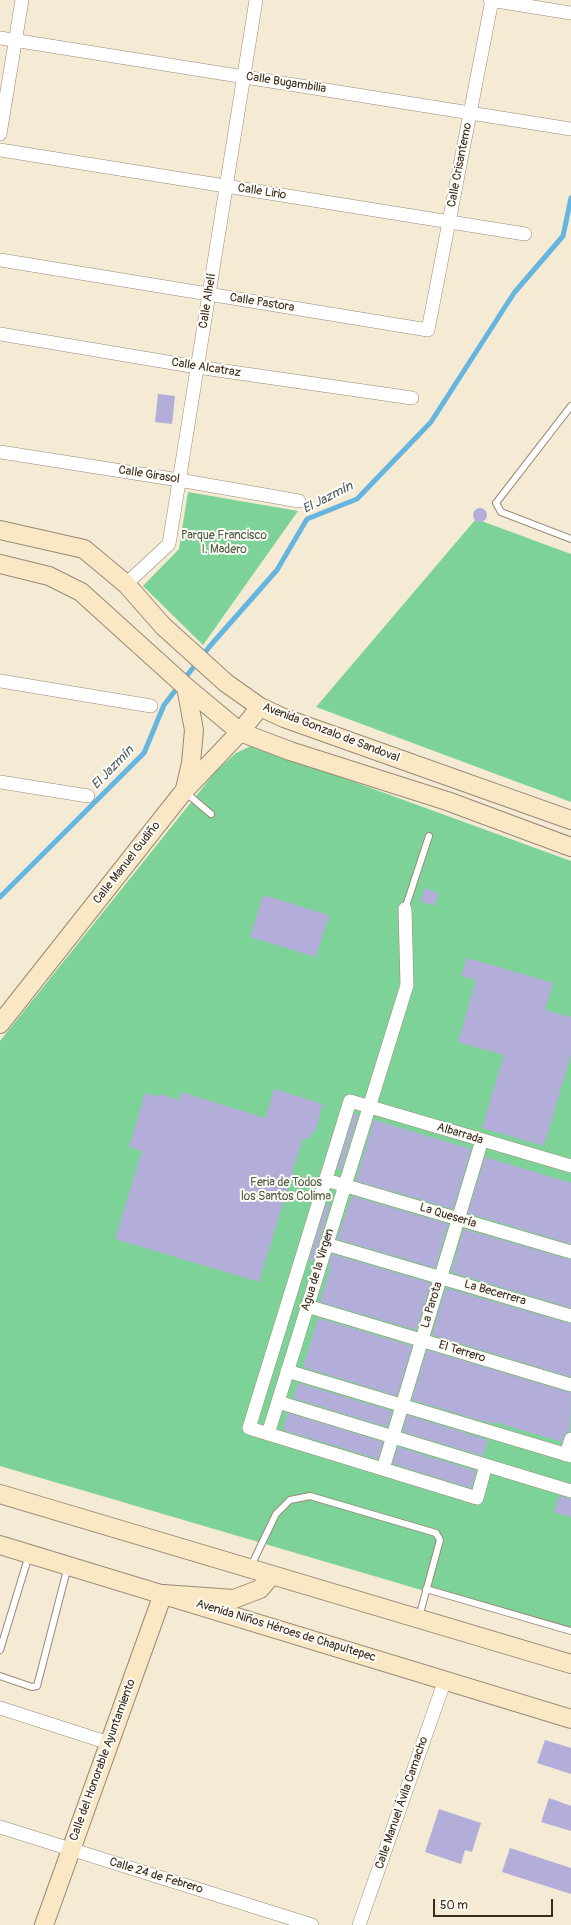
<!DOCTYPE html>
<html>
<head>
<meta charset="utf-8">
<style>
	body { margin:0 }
	#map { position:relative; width:571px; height:1925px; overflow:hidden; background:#f5ead4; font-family:Pangolin,sans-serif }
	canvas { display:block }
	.scale { position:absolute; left:433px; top:1899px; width:120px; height:18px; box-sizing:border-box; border:2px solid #3b2a1e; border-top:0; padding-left:5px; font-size:12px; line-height:14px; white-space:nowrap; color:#3b2a1e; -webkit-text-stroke:3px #fdfcf7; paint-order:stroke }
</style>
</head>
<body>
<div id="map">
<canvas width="571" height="1925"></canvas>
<div class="scale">50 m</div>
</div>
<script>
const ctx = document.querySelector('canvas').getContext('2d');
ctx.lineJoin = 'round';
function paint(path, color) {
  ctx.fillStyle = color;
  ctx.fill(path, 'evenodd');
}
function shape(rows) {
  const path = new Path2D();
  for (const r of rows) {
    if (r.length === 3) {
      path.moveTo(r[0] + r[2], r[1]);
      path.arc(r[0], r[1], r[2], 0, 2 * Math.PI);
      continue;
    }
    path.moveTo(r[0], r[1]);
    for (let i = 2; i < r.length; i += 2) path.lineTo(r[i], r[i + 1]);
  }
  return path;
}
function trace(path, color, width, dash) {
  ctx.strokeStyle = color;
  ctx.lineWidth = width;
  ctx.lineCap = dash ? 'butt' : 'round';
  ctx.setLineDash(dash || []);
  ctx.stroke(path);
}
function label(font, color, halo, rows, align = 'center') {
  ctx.font = font + ' Pangolin,sans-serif';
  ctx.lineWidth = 4;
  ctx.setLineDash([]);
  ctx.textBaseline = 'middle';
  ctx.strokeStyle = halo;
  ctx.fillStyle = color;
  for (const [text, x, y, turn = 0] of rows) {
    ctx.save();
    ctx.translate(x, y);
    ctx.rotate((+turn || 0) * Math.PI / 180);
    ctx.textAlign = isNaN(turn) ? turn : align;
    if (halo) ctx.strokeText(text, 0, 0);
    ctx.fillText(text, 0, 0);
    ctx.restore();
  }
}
const green = shape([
	[188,492,298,511,203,645,143,586,179,549],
	[476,519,571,554,571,802,316,707],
	[253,745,571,861,571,1634,0,1466,0,1041,216,771,236,753]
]);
const stream = shape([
	[0,897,144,753,164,705,210,646,277,570,307,519,357,499,431,422,514,293,563,236,571,198]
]);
const building = shape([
	[158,394,175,396,172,424,155,422],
	[480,515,7],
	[425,888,439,894,434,906,420,901],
	[263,895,329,915,316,957,250,937],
	[467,958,553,983,545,1010,571,1017,571,1054,544,1146,482,1128,504,1055,458,1042,476,980,461,976],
	[274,1089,323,1104,315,1133,312,1132,309,1140,303,1138,259,1282,115,1239,142,1151,129,1147,145,1093,158,1097,159,1094,179,1100,181,1092,265,1118],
	[354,1114,358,1115,341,1170,337,1169],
	[374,1120,471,1149,453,1209,356,1181],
	[485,1157,571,1183,571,1244,468,1213],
	[352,1196,448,1224,435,1268,337,1239],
	[326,1204,330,1205,313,1261,309,1260],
	[464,1229,571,1260,571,1308,451,1272],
	[332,1254,431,1283,416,1330,320,1302,331,1266,329,1265],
	[446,1288,571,1324,571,1377,432,1335],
	[318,1318,412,1346,397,1396,303,1367],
	[427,1350,571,1393,570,1431,565,1433,562,1442,494,1422,493,1424,412,1400],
	[298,1383,392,1411,387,1427,293,1398],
	[288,1413,383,1442,378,1459,283,1430],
	[407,1415,488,1440,483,1456,403,1432],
	[398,1447,476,1471,471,1488,393,1464],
	[559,1496,571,1499,571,1517,554,1512],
	[545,1740,571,1748,571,1774,537,1763],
	[549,1798,571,1806,571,1831,541,1822],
	[439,1809,481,1823,472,1852,465,1850,461,1864,425,1852],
	[510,1848,571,1868,571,1894,502,1872]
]);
const lane = shape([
	[571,406,496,503,501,512,571,539],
	[185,792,211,814],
	[405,909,429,836],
	[250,1568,276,1514,290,1500,310,1496,436,1533,440,1540,419,1617],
	[426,1589,571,1631],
	[0,1650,29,1555],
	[0,1676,32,1687,37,1686,68,1566]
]);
const street = shape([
	[490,0,571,13],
	[0,38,571,129],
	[0,134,22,0],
	[0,150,525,234],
	[0,260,428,330,492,0],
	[0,334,197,367,412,398],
	[0,452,179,480,299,501],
	[126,584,169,544,256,0],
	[0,681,151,706],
	[0,782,88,796],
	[326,1180,571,1252],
	[326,1244,571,1316],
	[307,1306,571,1385],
	[287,1371,571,1456],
	[278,1402,571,1491],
	[268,1434,407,985,405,909],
	[566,1455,571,1439],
	[486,1465,477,1498,249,1428,350,1101,571,1166],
	[383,1469,482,1140],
	[0,1708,109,1743],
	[0,1827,312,1925],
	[359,1925,445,1680]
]);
const secondary = shape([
	[0,530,84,549,126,584,163,626,226,683,260,707,284,718,571,820],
	[0,564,49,576,81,592,186,687,240,732,290,751,447,801,571,847],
	[185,789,191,763,194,730,186,687],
	[0,1024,184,791,240,732,260,707],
	[0,1494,571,1664],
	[0,1545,571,1719],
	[44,1925,163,1594,234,1599,260,1589,272,1575]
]);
const streetNames = [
	["Calle Bugambilia",286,83,9],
	["Calle Crisantemo",460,165,-79],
	["Calle Lirio",262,192,9],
	["Calle Alhelí",208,301,-81],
	["Calle Pastora",262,303,9],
	["Calle Alcatraz",206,368,9],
	["Calle Girasol",149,475,9],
	["Avenida Gonzalo de Sandoval",331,733,21],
	["Calle Manuel Gudiño",127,863,-52],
	["Albarrada",460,1134,17],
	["La Quesería",448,1216,17],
	["Agua de la Virgen",318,1270,-73],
	["La Becerrera",495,1293,16],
	["La Parota",432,1305,-73],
	["El Terrero",462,1352,17],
	["Avenida Niños Héroes de Chapultepec",286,1631,17],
	["Calle del Honorable Ayuntamiento",103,1760,-70],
	["Calle Manuel Ávila Camacho",402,1803,-71],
	["Calle 24 de Febrero",156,1876,17]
];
const parkNames = [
	["Parque Francisco",224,536],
	["I. Madero",224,550],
	["Feria de Todos",286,1183],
	["los Santos Colima",286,1197]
];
const waterNames = [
	["El Jazmín",328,498,-27],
	["El Jazmín",113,768,-46]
];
paint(green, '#7dd397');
trace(stream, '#65b5df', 5);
paint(building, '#b3add9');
trace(lane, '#988a79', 8);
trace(street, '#988a79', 14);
trace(secondary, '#988a79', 20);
trace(lane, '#fff', 6);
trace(street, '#fff', 13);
trace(secondary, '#fae7c3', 18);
label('12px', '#3b2a1e', '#fdfcf7', streetNames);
label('12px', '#4f5d42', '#fdfcf7', parkNames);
label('italic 13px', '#4a5b62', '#fdfcf7', waterNames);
</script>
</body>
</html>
